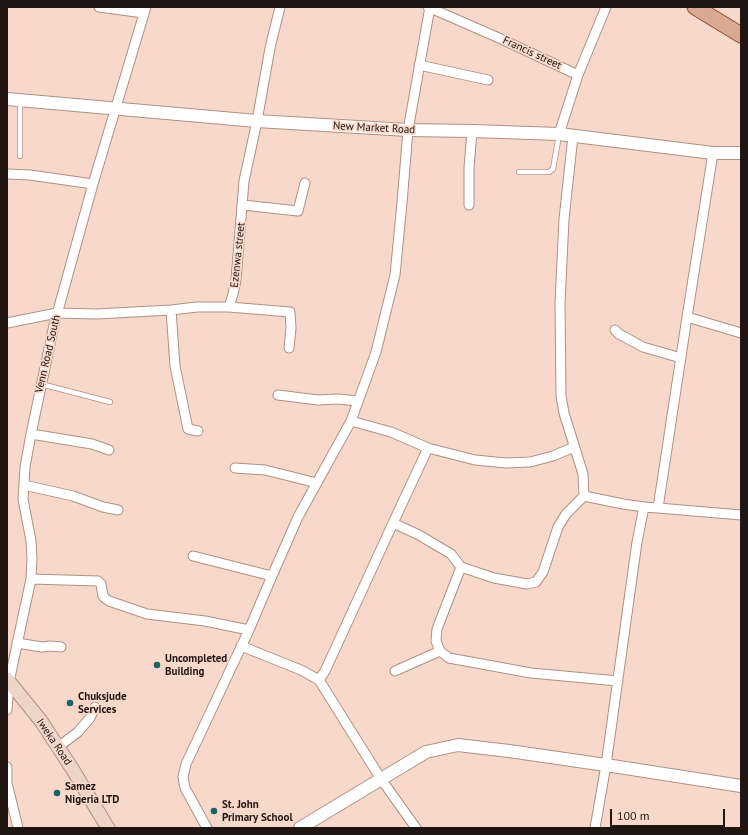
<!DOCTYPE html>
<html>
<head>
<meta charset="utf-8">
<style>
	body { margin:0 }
	#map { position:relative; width:748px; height:835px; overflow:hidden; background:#f8d8ca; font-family:"PT Sans",sans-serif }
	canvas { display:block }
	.frame { position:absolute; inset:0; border:8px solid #201511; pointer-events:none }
	.scale { position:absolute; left:610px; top:809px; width:115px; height:18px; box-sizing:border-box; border:2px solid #201511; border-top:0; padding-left:5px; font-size:12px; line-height:14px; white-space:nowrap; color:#201511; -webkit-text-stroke:3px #f8d8ca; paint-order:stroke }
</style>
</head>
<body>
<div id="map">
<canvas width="748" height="835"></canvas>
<div class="frame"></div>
<div class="scale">100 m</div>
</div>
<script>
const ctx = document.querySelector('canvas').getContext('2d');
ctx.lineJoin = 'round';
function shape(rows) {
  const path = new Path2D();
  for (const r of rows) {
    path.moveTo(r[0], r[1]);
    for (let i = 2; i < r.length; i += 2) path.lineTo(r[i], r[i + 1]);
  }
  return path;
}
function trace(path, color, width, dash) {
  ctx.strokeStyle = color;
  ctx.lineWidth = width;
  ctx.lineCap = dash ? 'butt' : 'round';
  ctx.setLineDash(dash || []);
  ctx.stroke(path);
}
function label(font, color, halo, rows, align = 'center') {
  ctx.font = font + ' "PT Sans",sans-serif';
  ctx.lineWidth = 3.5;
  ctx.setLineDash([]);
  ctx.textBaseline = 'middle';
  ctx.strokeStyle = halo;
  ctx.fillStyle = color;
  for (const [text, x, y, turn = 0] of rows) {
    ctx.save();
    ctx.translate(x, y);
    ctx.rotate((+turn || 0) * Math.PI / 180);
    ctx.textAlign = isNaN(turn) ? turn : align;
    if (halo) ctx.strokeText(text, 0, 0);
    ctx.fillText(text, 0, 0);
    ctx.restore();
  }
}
const service = shape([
	[20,156,20,101],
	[519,172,549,172,553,169,559,135],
	[41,384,110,402]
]);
const minor = shape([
	[99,7,144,13],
	[428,7,499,38,578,75,559,134],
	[419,65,488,80],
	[578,75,606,7],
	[573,136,564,219,560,303,561,396,564,413,583,474,584,496,623,504,644,507],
	[713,153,687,317,658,508,741,515],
	[7,174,30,175,93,184],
	[243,205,298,211,305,183],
	[469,205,469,168,472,131],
	[229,307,290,312,291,328,289,348],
	[171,310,175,366,188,429,198,431],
	[687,317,741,333],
	[7,323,57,313,96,314,171,310,197,307,229,307,233,294,236,280,244,181,257,121,270,48,280,7],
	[615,330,619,334,643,347,681,358],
	[278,395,318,400,338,399,358,401],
	[351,421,391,432,428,448,393,523,419,535,451,554,461,567,494,578,527,584,536,582,543,572,558,527,566,514,584,496],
	[31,434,92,444,109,450],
	[428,448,475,460,506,463,530,462,553,456,574,447],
	[235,468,265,470,317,483],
	[24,485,73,496,103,507,118,510],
	[193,556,272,576],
	[461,567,437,629,436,641,440,651,449,658,531,673,618,681],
	[31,579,98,581,101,584,103,596,105,598,109,601,147,614,205,621,249,630],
	[17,643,42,647,51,646,61,647],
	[241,646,301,670,319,680,381,779,416,828],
	[395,671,440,651],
	[319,680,325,671,393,523],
	[7,710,9,682,31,579,32,558,31,541,23,499,25,467,31,434,54,325,93,184,146,7],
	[58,747,78,732,90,718,95,707],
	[7,767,7,783,18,828],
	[207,828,185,788,183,777,186,764,249,630,272,576,298,517,351,421,376,352,395,275,402,203,408,130,430,7],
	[595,828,606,765,637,542,644,507,658,508]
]);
const tertiary = shape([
	[7,99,257,121,408,130,472,131,559,134,713,153,741,153],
	[300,828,426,752,458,745,509,751,606,765,741,786]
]);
const secondary = shape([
	[7,679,41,721,73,770,108,828]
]);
const primary = shape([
	[695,7,741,35]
]);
const markers = [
	[157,665,4,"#166564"],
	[70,703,4,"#166564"],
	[57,793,4,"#166564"],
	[214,811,4,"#166564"]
];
const streetNames = [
	["Francis street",532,53,25],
	["New Market Road",374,128,3],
	["Ezenwa street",238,255,-84],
	["Venn Road South",48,354,-77],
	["Iweka Road",54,742,56]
];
const poiNames = [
	["Uncompleted",165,659],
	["Building",165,672],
	["Chuksjude",78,697],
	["Services",78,710],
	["Samez",65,787],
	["Nigeria LTD",65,800],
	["St. John",222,805],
	["Primary School",222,818]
];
trace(service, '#ae9184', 6);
trace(minor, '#ae9184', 11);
trace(tertiary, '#ae9184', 14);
trace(secondary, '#ae9184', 15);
trace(primary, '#895036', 17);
trace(service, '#fff', 4.5);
trace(minor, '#fff', 9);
trace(tertiary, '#fff', 12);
trace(secondary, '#edd4c9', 13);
trace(primary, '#daa992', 15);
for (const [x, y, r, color] of markers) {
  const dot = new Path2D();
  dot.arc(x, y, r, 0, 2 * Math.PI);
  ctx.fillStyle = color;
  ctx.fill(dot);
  trace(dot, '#f8d8ca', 1.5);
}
label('11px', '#201511', '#f8d8ca', streetNames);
label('bold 11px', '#201511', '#f8d8ca', poiNames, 'left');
</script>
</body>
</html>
